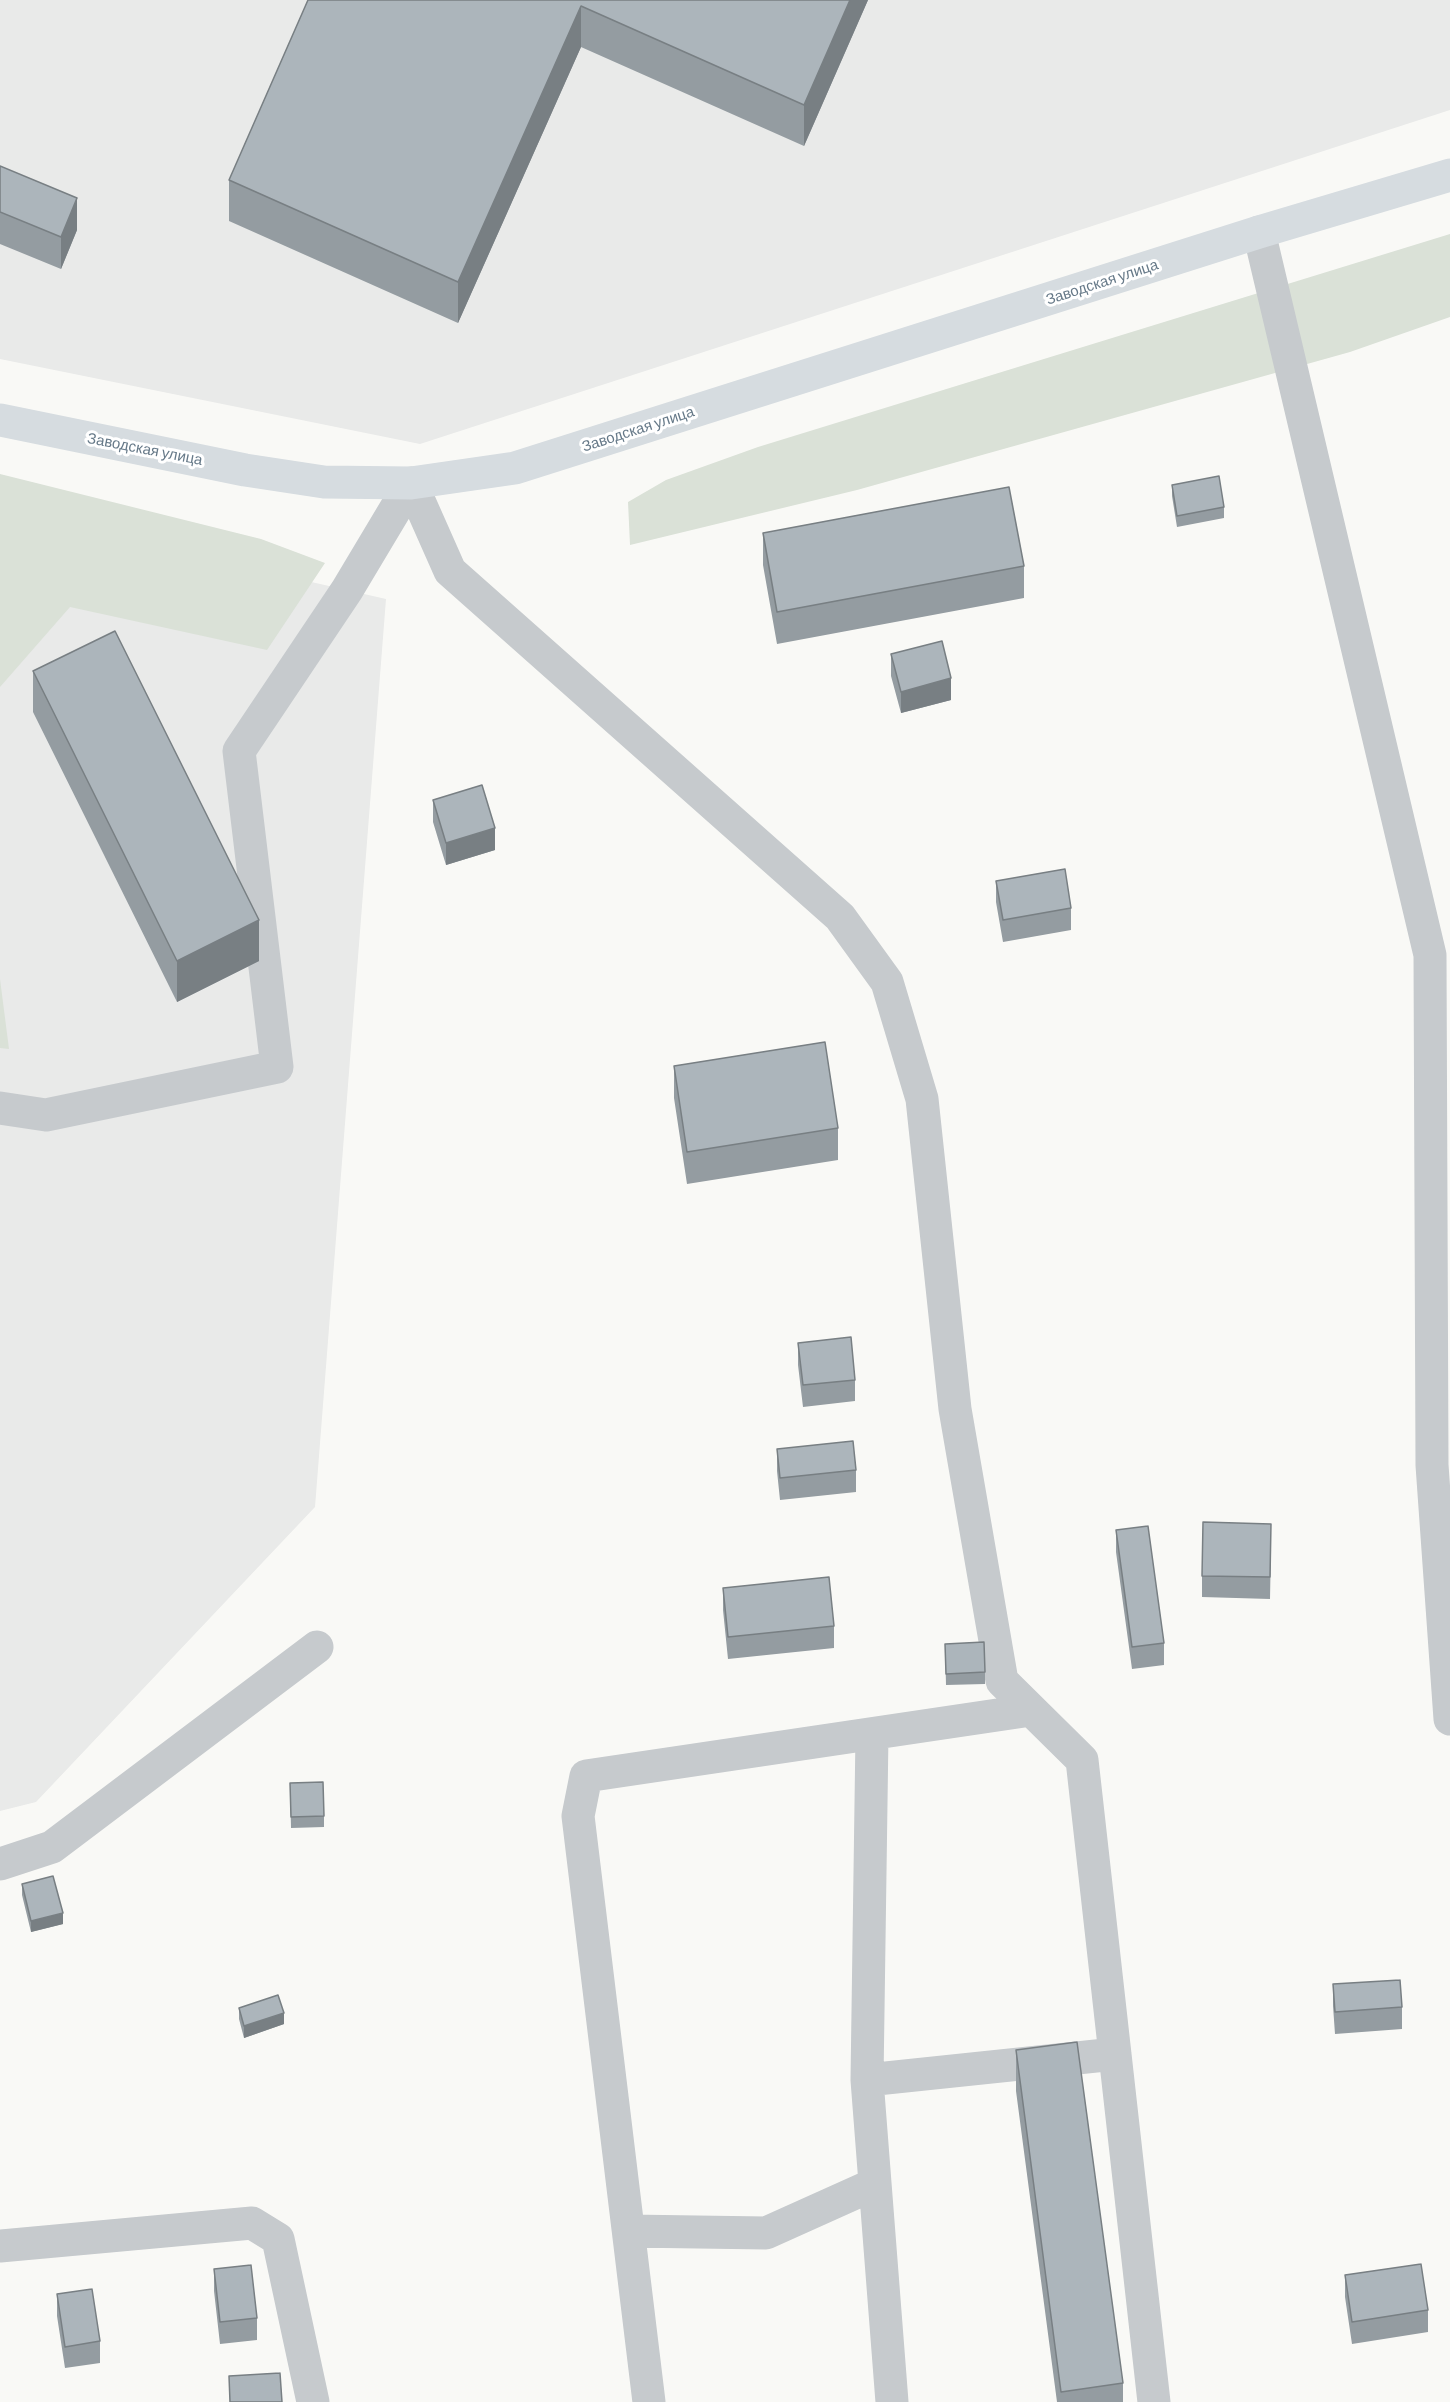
<!DOCTYPE html>
<html>
<head>
<meta charset="utf-8">
<style>
	body { margin:0 }
	canvas { display:block; background:#f9f9f6 }
</style>
</head>
<body>
<canvas width="1450" height="2402"></canvas>
<script>
const ctx = document.querySelector('canvas').getContext('2d');
ctx.lineJoin = 'round';
function paint(path, color) {
  ctx.fillStyle = color;
  ctx.fill(path, 'evenodd');
}
function shape(rows) {
  const path = new Path2D();
  for (const r of rows) {
    path.moveTo(r[0], r[1]);
    for (let i = 2; i < r.length; i += 2) path.lineTo(r[i], r[i + 1]);
  }
  return path;
}
function trace(path, color, width, dash) {
  ctx.strokeStyle = color;
  ctx.lineWidth = width;
  ctx.lineCap = dash ? 'butt' : 'round';
  ctx.setLineDash(dash || []);
  ctx.stroke(path);
}
function label(font, color, halo, rows, align = 'center') {
  ctx.font = font + ' Barlow,sans-serif';
  ctx.lineWidth = 6;
  ctx.setLineDash([]);
  ctx.textBaseline = 'middle';
  ctx.strokeStyle = halo;
  ctx.fillStyle = color;
  for (const [text, x, y, turn = 0] of rows) {
    ctx.save();
    ctx.translate(x, y);
    ctx.rotate((+turn || 0) * Math.PI / 180);
    ctx.textAlign = isNaN(turn) ? turn : align;
    if (halo) ctx.strokeText(text, 0, 0);
    ctx.fillText(text, 0, 0);
    ctx.restore();
  }
}
const built = shape([
	[0,0,1450,0,1450,110,420,444,0,359],
	[0,511,386,599,315,1507,36,1802,0,1811]
]);
const green = shape([
	[1450,234,1450,317,1350,352,857,490,630,545,628,502,666,480,758,447],
	[0,474,261,539,325,563,267,650,70,607,0,687],
	[0,979,9,1049,0,1048]
]);
const minor = shape([
	[1259,232,1430,955,1432,1465,1450,1719],
	[411,483,450,571,840,917,887,982,922,1099,955,1409,1002,1681,1082,1760,1154,2402],
	[0,1108,46,1115,277,1067,239,751,347,590,411,483],
	[872,1734,867,2080,892,2402],
	[0,1864,52,1847,317,1647],
	[867,2080,1115,2054],
	[629,2231,766,2233,875,2184],
	[0,2246,252,2223,278,2239,313,2402],
	[649,2402,578,1816,586,1776,1031,1710]
]);
const major = shape([
	[0,420,245,470,324,482,411,483,515,468,1259,232,1450,175]
]);
const wall = shape([
	[308,0,868,0,804,146,581,47,458,323,229,221,229,180],
	[0,166,77,230,61,269,0,244],
	[1172,485,1224,507,1224,518,1177,527,1172,496],
	[763,533,1024,566,1024,598,777,644,763,565],
	[891,654,951,700,901,713,891,676],
	[33,671,259,961,177,1002,33,712],
	[433,800,495,850,446,865,433,822],
	[996,881,1071,908,1071,930,1003,942,996,902],
	[674,1066,838,1128,838,1160,687,1184,674,1098],
	[798,1343,855,1380,855,1401,803,1407,798,1365],
	[777,1449,856,1470,856,1492,780,1500,777,1471],
	[1116,1530,1164,1643,1164,1665,1132,1669,1116,1552],
	[1271,1546,1270,1599,1202,1597,1202,1576],
	[723,1588,834,1626,834,1648,728,1659,723,1610],
	[945,1644,985,1672,985,1684,946,1685],
	[290,1783,324,1816,324,1827,291,1828],
	[22,1884,63,1924,31,1932,22,1895],
	[1333,1984,1402,2007,1402,2029,1335,2034,1333,2006],
	[239,2008,284,2024,244,2038,239,2019],
	[1016,2050,1123,2383,1123,2402,1057,2402,1016,2091],
	[214,2269,257,2318,257,2340,220,2344,214,2291],
	[1345,2275,1428,2310,1428,2332,1352,2344,1345,2297],
	[57,2294,100,2341,100,2363,65,2368,57,2316]
]);
const shadedWall = shape([
	[850,0,868,0,804,146,804,105],
	[581,6,581,47,458,323,458,282],
	[77,198,77,230,61,269,61,237],
	[951,678,951,700,901,713,901,692],
	[495,828,495,850,446,865,446,843],
	[259,920,259,961,177,1002,177,961],
	[63,1913,63,1924,31,1932,31,1921],
	[284,2013,284,2024,244,2038,244,2026]
]);
const building = shape([
	[308,0,850,0,804,105,581,6,458,282,229,180,308,0],
	[0,166,77,198,61,237,0,212,0,166],
	[1219,476,1224,507,1177,516,1172,485,1219,476],
	[1009,487,1024,566,777,612,763,533,1009,487],
	[115,631,259,920,177,961,33,671,115,631],
	[942,641,951,678,901,692,891,654,942,641],
	[482,785,495,828,446,843,433,800,482,785],
	[1065,869,1071,908,1003,920,996,881,1065,869],
	[825,1042,838,1128,687,1152,674,1066,825,1042],
	[851,1337,855,1380,803,1385,798,1343,851,1337],
	[853,1441,856,1470,780,1478,777,1449,853,1441],
	[1203,1522,1271,1524,1270,1577,1202,1576,1203,1522],
	[1148,1526,1164,1643,1132,1647,1116,1530,1148,1526],
	[829,1577,834,1626,728,1637,723,1588,829,1577],
	[984,1642,985,1672,946,1674,945,1644,984,1642],
	[323,1782,324,1816,291,1817,290,1783,323,1782],
	[53,1876,63,1913,31,1921,22,1884,53,1876],
	[1400,1980,1402,2007,1335,2012,1333,1984,1400,1980],
	[278,1995,284,2013,244,2026,239,2008,278,1995],
	[1077,2042,1123,2383,1061,2392,1016,2050,1077,2042],
	[1421,2264,1428,2310,1352,2322,1345,2275,1421,2264],
	[251,2265,257,2318,220,2322,214,2269,251,2265],
	[92,2289,100,2341,65,2347,57,2294,92,2289],
	[280,2373,282,2402,230,2402,229,2376,280,2373]
]);
const streetNames = [
	["Заводская улица",1102,282,-18],
	["Заводская улица",638,429,-18],
	["Заводская улица",145,449,11]
];
paint(built, '#e9eae9');
paint(green, '#dae1d7');
trace(minor, '#c6cacd', 33);
trace(major, '#d6dce0', 33);
paint(wall, '#949ca1');
paint(shadedWall, '#787f83');
paint(building, '#acb5bb');
trace(building, '#787f83', 1.5);
label('15px', '#667988', '#fff', streetNames);
</script>
</body>
</html>
